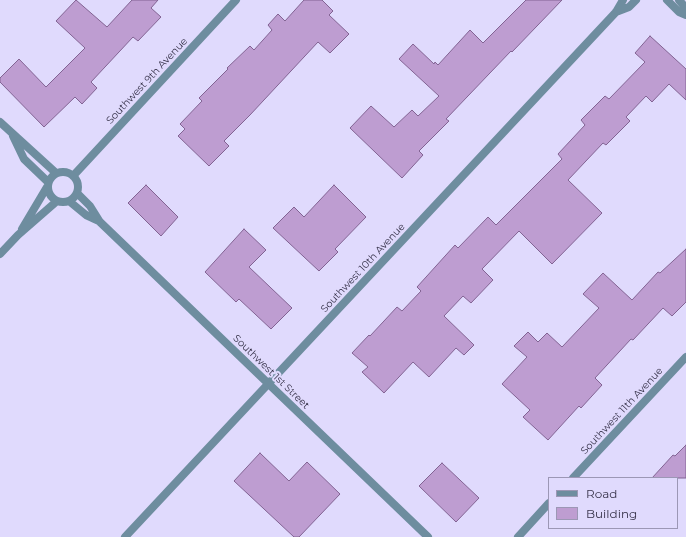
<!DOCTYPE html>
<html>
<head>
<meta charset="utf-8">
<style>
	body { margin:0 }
	#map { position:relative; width:686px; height:537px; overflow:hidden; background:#e0dafd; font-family:Montserrat,sans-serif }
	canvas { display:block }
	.legend { position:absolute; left:548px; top:477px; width:130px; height:52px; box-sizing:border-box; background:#e0dafd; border:1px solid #9c97b5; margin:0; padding:5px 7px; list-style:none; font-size:12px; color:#363249 }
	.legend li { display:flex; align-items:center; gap:8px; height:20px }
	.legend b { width:20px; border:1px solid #9c97b5 }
</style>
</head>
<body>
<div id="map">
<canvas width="686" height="537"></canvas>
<ul class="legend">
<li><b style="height:5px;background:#6e8d9f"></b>Road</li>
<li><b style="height:11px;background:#be9dd1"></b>Building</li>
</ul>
</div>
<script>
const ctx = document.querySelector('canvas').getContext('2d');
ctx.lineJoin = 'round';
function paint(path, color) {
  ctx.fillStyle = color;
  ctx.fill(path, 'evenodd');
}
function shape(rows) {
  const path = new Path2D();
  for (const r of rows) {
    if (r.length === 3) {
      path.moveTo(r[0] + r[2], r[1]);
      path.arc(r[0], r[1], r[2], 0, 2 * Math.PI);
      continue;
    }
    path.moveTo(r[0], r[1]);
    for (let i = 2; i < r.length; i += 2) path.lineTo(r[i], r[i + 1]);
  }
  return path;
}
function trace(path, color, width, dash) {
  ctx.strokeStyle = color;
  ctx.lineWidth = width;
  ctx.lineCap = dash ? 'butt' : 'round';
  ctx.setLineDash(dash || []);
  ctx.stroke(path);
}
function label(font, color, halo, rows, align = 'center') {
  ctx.font = font + ' Montserrat,sans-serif';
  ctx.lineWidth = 4;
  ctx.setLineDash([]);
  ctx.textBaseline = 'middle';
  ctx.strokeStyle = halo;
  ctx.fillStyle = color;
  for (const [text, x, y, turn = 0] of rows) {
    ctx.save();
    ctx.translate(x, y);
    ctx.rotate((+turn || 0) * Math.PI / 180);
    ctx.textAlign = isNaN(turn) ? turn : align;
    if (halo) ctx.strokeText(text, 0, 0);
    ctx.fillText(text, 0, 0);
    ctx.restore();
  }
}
const building = shape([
	[76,0,107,27,132,0,158,0,151,8,161,17,138,41,133,37,91,82,97,88,82,104,75,97,44,127,0,82,0,78,19,59,46,87,85,48,56,21,76,0],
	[304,0,322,0,333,11,329,15,349,34,330,53,318,42,250,115,224,141,229,146,209,166,178,136,185,129,180,124,202,101,199,98,228,69,227,68,250,46,254,50,272,30,268,25,278,14,285,21,304,0],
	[526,0,562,0,512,52,511,51,446,119,449,121,419,151,423,155,402,178,350,128,371,106,394,127,412,110,418,116,439,96,399,59,413,44,434,64,435,62,438,65,470,30,483,43,526,0],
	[650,36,686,69,686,100,669,84,652,102,646,96,626,117,630,121,606,145,603,143,568,180,602,213,552,264,519,231,482,269,493,280,471,303,463,296,444,316,474,345,464,355,456,348,429,377,413,362,384,393,362,372,368,367,352,353,369,335,370,336,397,307,402,311,421,291,417,287,455,245,458,248,488,217,496,225,562,159,558,154,585,125,581,120,605,96,609,99,645,62,635,53,650,36],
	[146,185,178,217,161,236,128,203,146,185],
	[334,185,366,217,335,249,338,252,319,271,273,228,294,207,304,217,334,185],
	[244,229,266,250,249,267,292,308,271,329,239,299,236,302,205,272,244,229],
	[686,249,686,302,672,316,663,308,633,340,631,339,595,378,602,385,581,408,579,406,548,440,523,417,530,410,502,384,527,357,514,346,528,332,538,342,547,333,562,347,599,308,583,294,603,273,632,300,658,272,660,273,686,249],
	[686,445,686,478,652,478,673,455,675,456,686,445],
	[260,453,289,481,307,462,340,494,299,537,294,537,234,481,260,453],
	[442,463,479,498,456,522,419,486,442,463]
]);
const street = shape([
	[667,0,679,12,686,15],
	[679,0,686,8],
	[616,12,629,7,636,0],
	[0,122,56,173],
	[13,136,24,159,48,182],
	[63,187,15],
	[73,176,236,0],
	[77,193,90,206,100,222,428,537],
	[69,201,86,215,99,221],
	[22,229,47,187],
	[0,254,18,235,57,201],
	[573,478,686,357],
	[125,537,616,12,623,0],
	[518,537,549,503]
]);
const streetNames = [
	["Southwest 9th Avenue",147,81,-47],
	["Southwest 10th Avenue",363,268,-47],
	["Southwest 1st Street",271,372,44],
	["Southwest 11th Avenue",622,411,-47]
];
paint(building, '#be9dd1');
trace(building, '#826393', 1);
trace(street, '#6e8d9f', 8);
label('10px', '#363249', '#e0dafd', streetNames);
</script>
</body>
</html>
